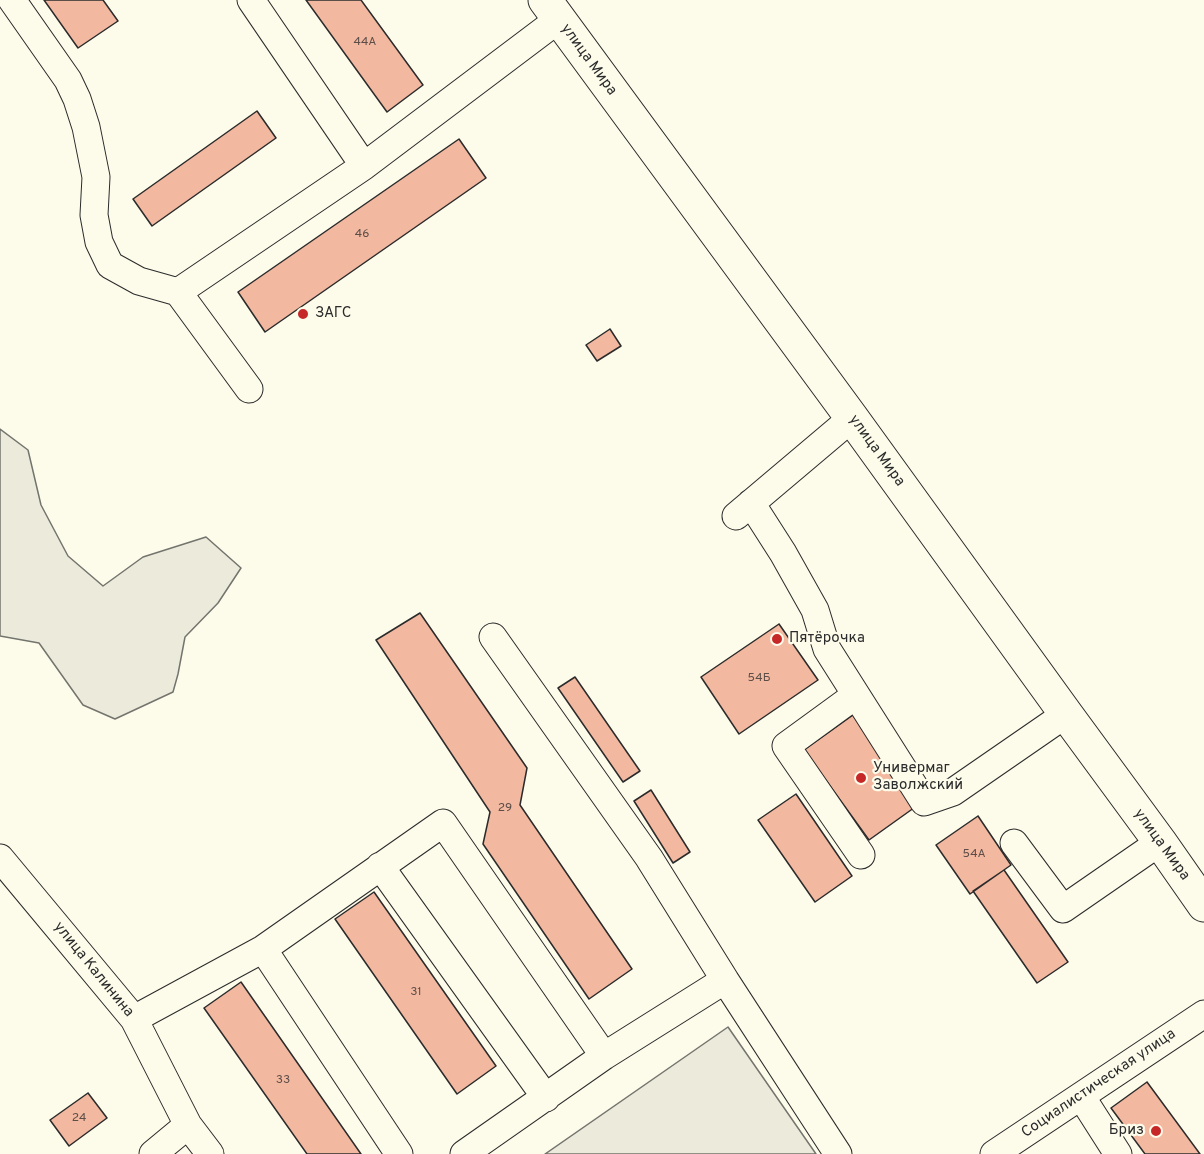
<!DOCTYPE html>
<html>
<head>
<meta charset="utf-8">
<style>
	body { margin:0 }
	canvas { display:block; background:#fdfbea }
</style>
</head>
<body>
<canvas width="1204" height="1154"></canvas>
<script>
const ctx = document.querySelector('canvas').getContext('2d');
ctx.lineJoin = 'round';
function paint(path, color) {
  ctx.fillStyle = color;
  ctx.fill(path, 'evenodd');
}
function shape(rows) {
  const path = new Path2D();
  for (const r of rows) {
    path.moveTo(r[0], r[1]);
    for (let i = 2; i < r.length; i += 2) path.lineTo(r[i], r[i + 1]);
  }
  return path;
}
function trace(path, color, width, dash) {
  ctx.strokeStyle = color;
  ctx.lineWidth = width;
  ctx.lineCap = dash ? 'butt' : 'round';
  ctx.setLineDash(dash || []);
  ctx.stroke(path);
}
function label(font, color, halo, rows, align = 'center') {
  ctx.font = font + ' Overpass,sans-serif';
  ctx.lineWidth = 4.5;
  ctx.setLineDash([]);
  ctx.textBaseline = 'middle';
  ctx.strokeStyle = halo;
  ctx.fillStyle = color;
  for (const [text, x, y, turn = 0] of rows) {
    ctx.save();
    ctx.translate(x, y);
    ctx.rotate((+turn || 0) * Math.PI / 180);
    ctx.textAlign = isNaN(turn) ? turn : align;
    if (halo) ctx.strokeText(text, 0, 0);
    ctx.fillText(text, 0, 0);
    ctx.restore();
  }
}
const green = shape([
	[0,429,28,450,41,505,68,556,103,586,143,557,206,537,241,568,218,603,185,637,178,674,173,692,115,719,83,705,39,643,0,636,0,429],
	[728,1027,816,1154,545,1154,728,1027]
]);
const building = shape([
	[44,0,103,0,118,21,78,48,44,0],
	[306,0,361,0,423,85,387,112,306,0],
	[257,111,276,138,152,226,133,199,257,111],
	[459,139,486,178,265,332,238,292,459,139],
	[610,329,621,346,597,361,586,345,610,329],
	[420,613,527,768,520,805,632,969,589,999,483,844,490,812,376,640,420,613],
	[779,624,818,680,739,734,701,677,779,624],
	[575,677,640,771,623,782,558,688,575,677],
	[853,715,918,805,869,840,804,750,853,715],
	[651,790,690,852,673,863,634,801,651,790],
	[796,794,852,876,815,902,758,820,796,794],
	[978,816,1011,865,970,894,936,845,978,816],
	[1004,870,1068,962,1037,983,973,891,1004,870],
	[374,892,496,1066,457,1094,335,919,374,892],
	[241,982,361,1154,307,1154,204,1008,241,982],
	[1147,1082,1200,1154,1145,1154,1111,1108,1147,1082],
	[88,1093,107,1118,69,1146,50,1120,88,1093]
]);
const minor = shape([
	[12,0,68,80,77,99,86,127,96,177,94,215,99,242,110,265,139,281,178,292,249,389],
	[251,0,364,166],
	[178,292,364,166,559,19],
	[751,503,783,553,815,610,827,649,924,802,953,792,1066,714],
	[736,516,852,418],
	[493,637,649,858,725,980],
	[856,695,786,746,861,855],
	[1014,843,1063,909,1160,842],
	[0,858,134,1019,188,1125,210,1154],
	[380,866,546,1098],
	[263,949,399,1154],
	[134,1019,263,949,443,823,604,1056],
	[1081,1096,1118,1154],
	[153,1154,188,1125],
	[464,1154,604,1056,725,980,838,1154],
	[994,1154,1204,1014]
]);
const major = shape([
	[545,0,852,418,1066,714,1160,842,1204,905]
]);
const markers = [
	[303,314,6,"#c62828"],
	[777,639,6,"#c62828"],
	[861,778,6,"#c62828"],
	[1156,1131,6,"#c62828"]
];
const numberNames = [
	["44А",365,43],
	["46",362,235],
	["54Б",759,679],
	["29",505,809],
	["54А",974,855],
	["31",416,993],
	["33",283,1081],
	["24",79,1119]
];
const streetNames = [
	["улица Мира",588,60,54],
	["улица Мира",876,451,54],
	["улица Мира",1161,845,54],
	["улица Калинина",93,970,51],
	["Социалистическая улица",1099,1084,-34]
];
const poiNames = [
	["ЗАГС",315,314],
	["Пятёрочка",789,639],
	["Универмаг",873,769],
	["Заволжский",873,786],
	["Бриз",1144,1131,"right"]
];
paint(green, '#ecebdb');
trace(green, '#74746e', 1.5);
paint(building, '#f2b8a0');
trace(building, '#2b2b2b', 1.5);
trace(minor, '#2b2b2b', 29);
trace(major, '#2b2b2b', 35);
trace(minor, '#fdfbea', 27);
trace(major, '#fdfbea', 33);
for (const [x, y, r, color] of markers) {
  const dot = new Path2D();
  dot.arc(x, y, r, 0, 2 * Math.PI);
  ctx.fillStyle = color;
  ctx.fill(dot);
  trace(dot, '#fdfbea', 2);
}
label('12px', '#5d4e48', null, numberNames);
label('15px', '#2b2b2b', '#fdfbea', streetNames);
label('15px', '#2b2b2b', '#fdfbea', poiNames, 'left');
</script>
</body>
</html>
